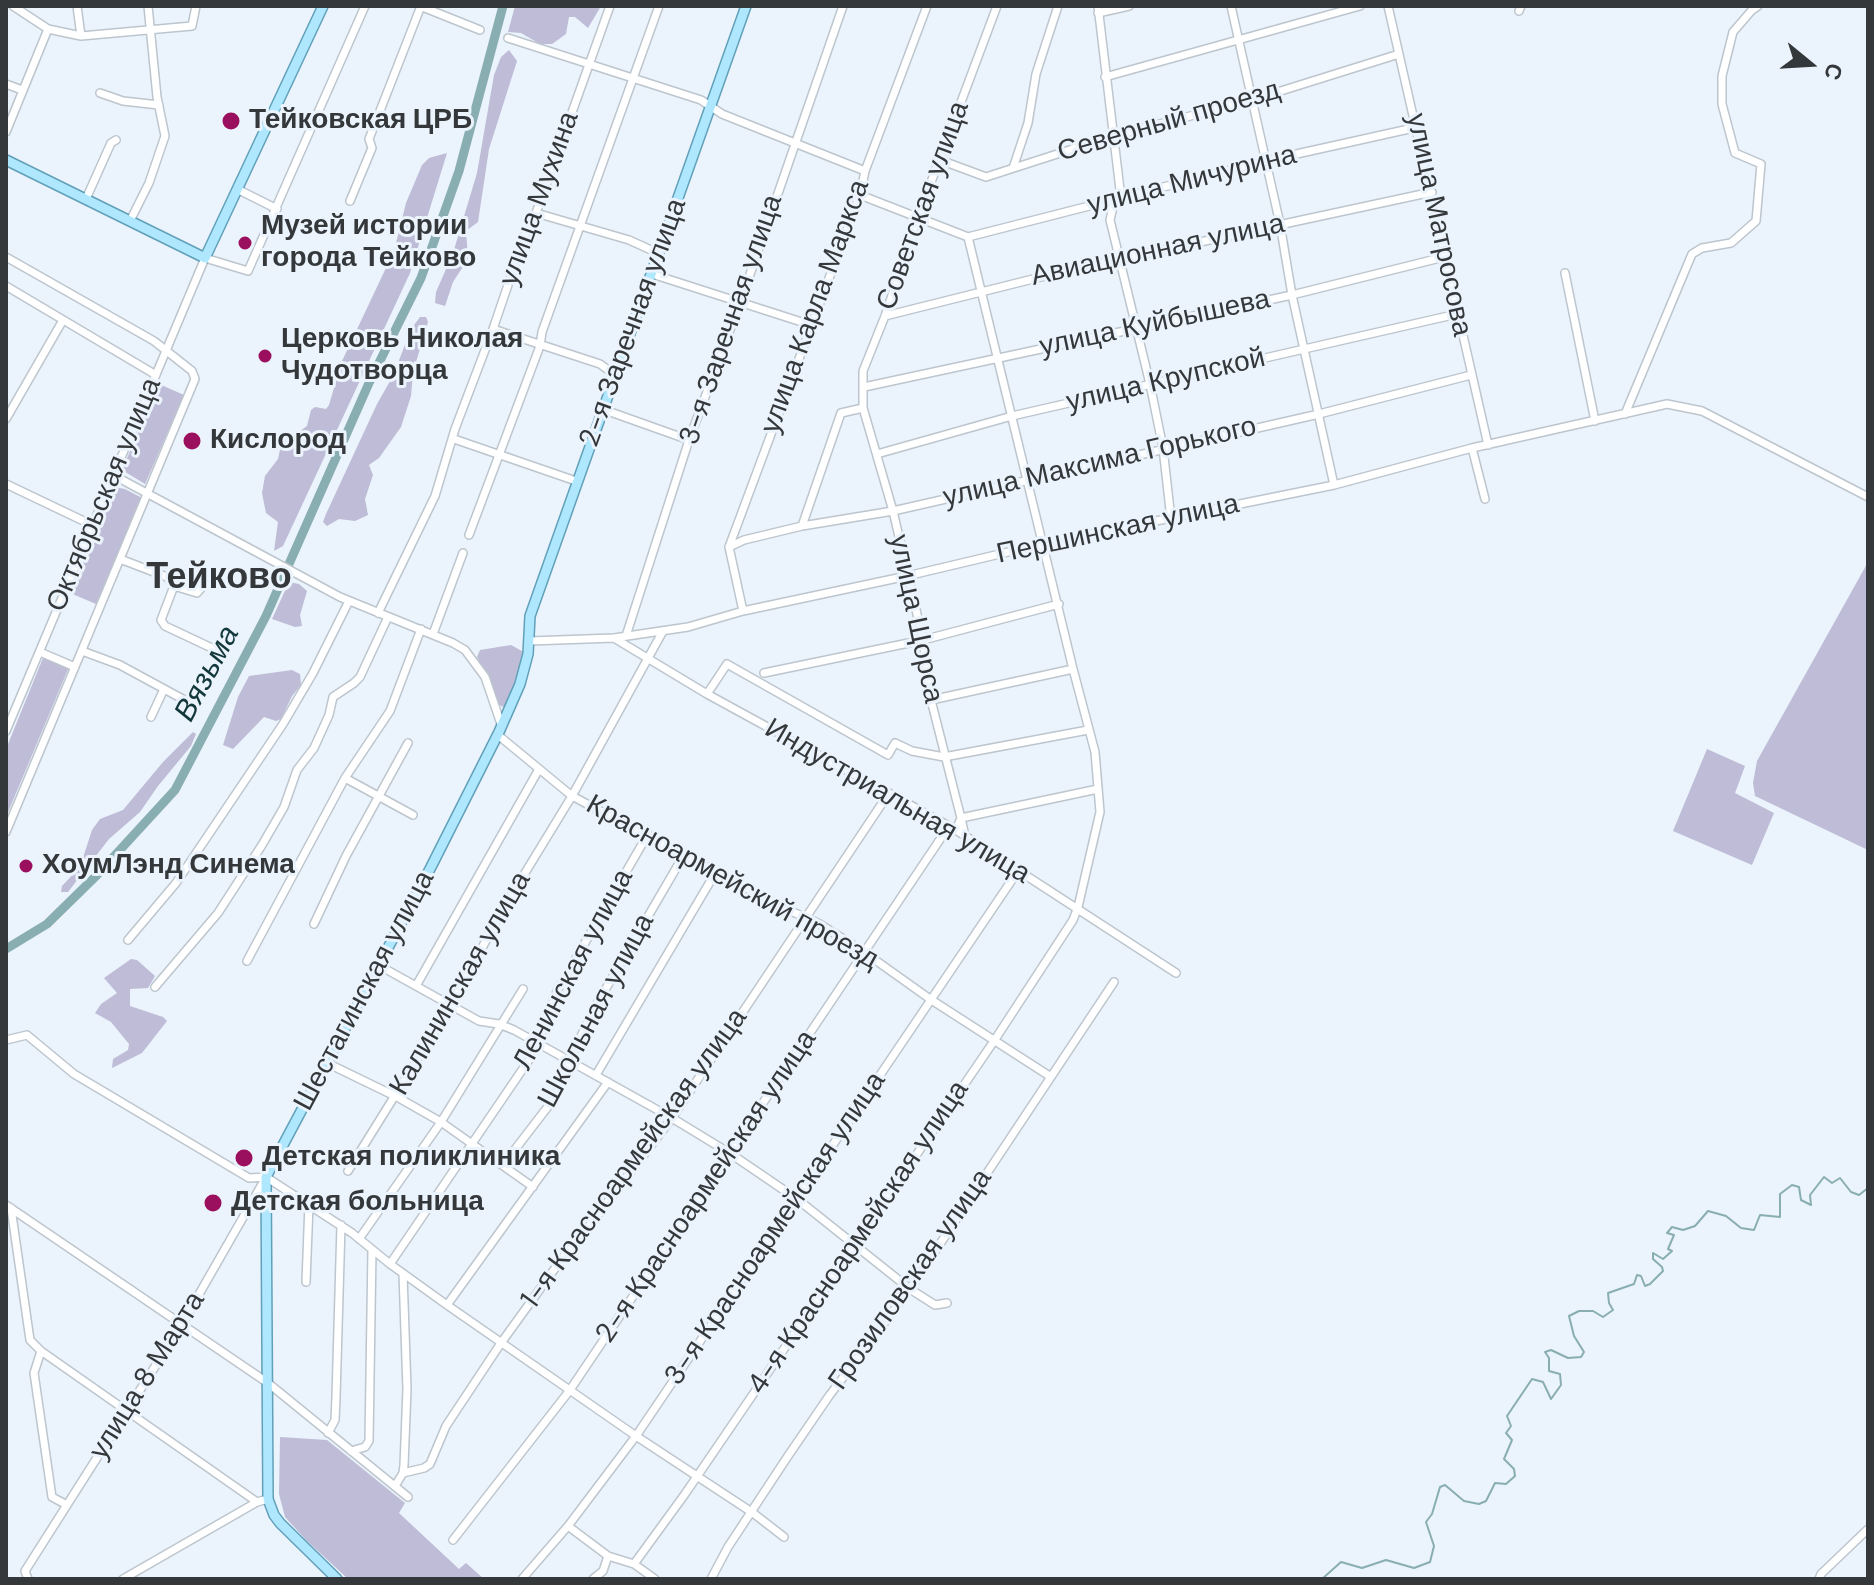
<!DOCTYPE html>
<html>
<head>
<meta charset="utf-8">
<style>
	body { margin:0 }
	#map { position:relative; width:1874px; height:1585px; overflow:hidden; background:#ebf3fc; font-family:"DM Sans",sans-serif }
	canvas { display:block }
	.frame { position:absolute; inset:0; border:8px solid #34383b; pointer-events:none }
	.north { position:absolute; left:1770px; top:24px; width:80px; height:80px; -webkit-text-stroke:6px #ebf3fc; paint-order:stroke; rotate:108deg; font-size:22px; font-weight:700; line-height:32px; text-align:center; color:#34383b }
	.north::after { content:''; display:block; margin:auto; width:28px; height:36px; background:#34383b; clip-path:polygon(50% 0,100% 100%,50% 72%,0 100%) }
</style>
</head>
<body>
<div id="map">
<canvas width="1874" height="1585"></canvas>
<div class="frame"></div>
<div class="north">С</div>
</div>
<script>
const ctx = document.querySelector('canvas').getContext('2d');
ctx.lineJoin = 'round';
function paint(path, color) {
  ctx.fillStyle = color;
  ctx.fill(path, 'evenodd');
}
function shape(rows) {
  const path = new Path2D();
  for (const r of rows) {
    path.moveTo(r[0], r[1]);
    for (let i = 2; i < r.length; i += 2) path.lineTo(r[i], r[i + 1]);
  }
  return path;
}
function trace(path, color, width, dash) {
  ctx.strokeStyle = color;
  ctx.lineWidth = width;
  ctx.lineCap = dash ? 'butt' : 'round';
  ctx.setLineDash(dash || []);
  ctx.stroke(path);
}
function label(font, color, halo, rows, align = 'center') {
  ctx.font = font + ' "DM Sans",sans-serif';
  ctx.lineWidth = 6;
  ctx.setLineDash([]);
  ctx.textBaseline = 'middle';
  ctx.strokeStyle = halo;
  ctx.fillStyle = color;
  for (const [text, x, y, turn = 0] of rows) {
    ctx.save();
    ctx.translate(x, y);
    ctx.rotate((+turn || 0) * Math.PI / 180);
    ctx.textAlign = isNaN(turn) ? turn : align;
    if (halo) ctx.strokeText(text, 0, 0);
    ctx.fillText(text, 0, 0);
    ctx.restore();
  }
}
const green = shape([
	[515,6,601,6,588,28,575,17,569,17,566,34,552,44,540,44,521,33,508,32],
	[509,50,517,61,489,149,478,222,466,231,468,259,453,282,445,306,435,303,436,292,453,253,477,173,494,75,501,57],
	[447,153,410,273,283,546,274,551,278,522,266,513,262,493,265,476,278,459,281,445,307,426,311,410,315,407,326,409,329,405,342,361,394,251,406,203,422,165,429,158],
	[420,317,426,317,428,322,413,372,411,396,401,427,379,458,369,465,373,475,365,499,368,515,355,521,339,519,327,526,323,522,326,514,377,404,393,376,411,329],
	[159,384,184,395,145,484,122,470],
	[114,487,125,489,142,498,96,604,70,593],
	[1868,562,1868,850,1755,796,1753,783,1757,761],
	[289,582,299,584,307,591,300,615,302,626,295,627,272,619],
	[511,645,522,651,524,656,507,704,503,707,498,704,493,688,477,657,480,650],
	[43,658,69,667,6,817,6,749],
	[292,670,300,674,301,685,292,696,281,719,276,721,264,717,233,749,223,745,238,697,249,676],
	[193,732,196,734,191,746,158,786,140,812,109,839,68,892,61,892,62,886,80,867,92,830,100,819,123,810,163,762],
	[1707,749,1745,766,1735,793,1774,813,1752,865,1673,831],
	[131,959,137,960,155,976,148,988,130,989,130,1006,163,1017,167,1021,142,1053,112,1068,113,1059,128,1050,129,1044,111,1022,95,1013,101,1004,117,993,104,978],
	[280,1437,327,1440,405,1503,399,1513,459,1569,466,1563,484,1579,348,1579,306,1540,285,1517,279,1494]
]);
const stream = shape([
	[1322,1579,1341,1562,1362,1568,1386,1560,1414,1568,1430,1562,1434,1546,1426,1522,1432,1514,1440,1487,1445,1485,1464,1501,1479,1504,1486,1501,1495,1483,1506,1484,1515,1476,1514,1469,1504,1459,1512,1440,1506,1433,1511,1426,1507,1416,1532,1379,1543,1382,1551,1399,1561,1385,1560,1374,1549,1371,1549,1358,1545,1352,1551,1350,1568,1358,1581,1357,1584,1352,1574,1336,1569,1316,1579,1311,1593,1311,1603,1317,1613,1310,1609,1303,1608,1293,1634,1284,1637,1275,1641,1276,1645,1286,1650,1284,1663,1271,1662,1267,1653,1259,1653,1253,1663,1259,1672,1251,1668,1249,1674,1235,1667,1233,1672,1227,1683,1230,1695,1226,1708,1211,1726,1216,1741,1228,1754,1230,1760,1215,1780,1217,1780,1194,1792,1185,1799,1187,1801,1200,1811,1205,1810,1195,1824,1177,1832,1183,1840,1178,1851,1192,1859,1195,1868,1188]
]);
const river = shape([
	[6,949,47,924,96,876,175,790,266,616,369,383,421,278,459,171,503,6]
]);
const minor = shape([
	[13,6,48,29,81,36,192,26,196,6],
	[77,6,81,36],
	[420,6,480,30],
	[1098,6,1121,198,1113,207,1110,220,1150,384,1163,448,1171,519],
	[1231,6,1280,224,1292,295,1334,485],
	[1388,6,1488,445],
	[1519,11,1521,6],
	[1098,13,1129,6],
	[508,38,701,100,722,114,865,171],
	[1105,77,1360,6],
	[6,84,22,90],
	[100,93,123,101,159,105],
	[6,132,48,29],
	[940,160,986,177,1113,136,1252,100,1399,54],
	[1013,168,1028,123,1036,74,1058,6],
	[237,189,277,209],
	[860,195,968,237],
	[86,199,111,143,116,140],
	[350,201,372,148,369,139,421,6],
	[536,213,629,240,660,254],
	[130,221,149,183,165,136,157,97,148,6],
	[968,237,1265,161,1418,127],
	[6,257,154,341,192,371,195,379,6,832],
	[1565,273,1595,421],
	[652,274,811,325],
	[6,286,156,375],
	[885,316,1061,272,1432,192],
	[493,329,600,364,615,375],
	[864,387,1292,295,1444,257],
	[602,409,689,440],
	[1625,414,1692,254,1702,248,1731,243,1756,221,1761,164,1735,153,1722,104,1722,76,1733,32,1752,10,1758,6],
	[6,419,63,320],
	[454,439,576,481],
	[1472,448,1485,499],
	[877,454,1012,416,1457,314],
	[113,475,340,597,453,643,465,650,485,677,501,724],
	[6,484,92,525],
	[802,526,841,413,863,408],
	[469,535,540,346,542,332,659,6],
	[729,547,744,540,802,526,893,511,1319,414,1471,375],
	[120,559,167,577,174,586,161,620,165,626,216,650],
	[174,586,197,593,212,576],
	[743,611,729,547,860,195,865,171,927,6],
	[378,613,435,496,455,429,493,329,527,229,536,213,610,6],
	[433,634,463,553],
	[626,636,689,440,740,303,843,6],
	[614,638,707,694,956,830,1176,973],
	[530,641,614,638,688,627,743,611,907,576,1042,544,1334,485,1472,448,1667,404,1702,411,1868,497],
	[82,651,120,665,190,703],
	[40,652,75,667],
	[764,673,923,640,1059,604],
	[707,694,727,664,888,755,895,743,912,751,944,757,1088,730],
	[931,700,1073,669],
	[151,717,164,689],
	[6,731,205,258,248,271,365,6],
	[498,735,572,796,786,909,818,923,864,952,930,999,1051,1077],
	[345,778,413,815],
	[956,830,961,818,931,700,923,640,893,511,863,408,863,371,885,316,918,217,997,6],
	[965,836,961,818,1098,789],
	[314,924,346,856,408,743],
	[128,940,176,883,283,724,313,673,349,601],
	[247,961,345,778,390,711,421,629],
	[380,966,479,1021,499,1024,514,1030,672,1118,731,1154,797,1199,910,1289,935,1305,947,1303],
	[416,986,539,769],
	[155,987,218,913,262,845,284,807,297,770,314,748,329,715,333,697,354,683,360,677,388,617],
	[6,1040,27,1035,74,1074,249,1178,266,1177],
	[329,1064,397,1097,441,1122,533,1187],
	[596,1075,717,870],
	[503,1165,553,1100,567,1074,571,1056,598,1002,685,853],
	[348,1171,450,1007,503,909,572,796,663,631],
	[266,1177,352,1233,390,1264,447,1305,636,1436,753,1513,784,1537],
	[6,1205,268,1383,408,1497],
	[11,1208,30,1340,41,1351,34,1373,52,1497,67,1505],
	[359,1239,441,1122,523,989],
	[390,1264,535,1051,557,991,648,834],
	[306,1282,309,1204],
	[447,1305,608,1082],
	[41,1351,257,1502],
	[328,1433,335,1420,336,1397,341,1225],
	[351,1451,365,1447,369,1441,372,1250],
	[403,1473,424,1468,430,1464,446,1426,501,1343,574,1242,587,1229,672,1118,889,793],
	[395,1486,403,1473,404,1465,407,1389,403,1274],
	[568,1526,608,1556,634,1564,655,1579],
	[453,1540,570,1390,949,826],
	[634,1564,685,1494,994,1041,1073,920,1078,907,1100,812,1095,752,1073,669,968,237],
	[28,1579,25,1571,182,1324,265,1179],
	[123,1579,257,1502,268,1499],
	[522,1579,568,1526,636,1436,1018,871],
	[593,1579,603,1571,608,1556],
	[711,1579,728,1547,788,1456,829,1396,910,1289,1114,982],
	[1819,1579,1821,1574,1868,1529]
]);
const major = shape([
	[6,160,205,258,323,6],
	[337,1579,280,1523,274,1515,268,1499,266,1177,431,867,499,732,520,684,528,654,530,616,746,6]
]);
const markers = [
	[231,121,10,"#9b0f5f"],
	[245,243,8,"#9b0f5f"],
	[265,356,8,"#9b0f5f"],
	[192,441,10,"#9b0f5f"],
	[26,866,8,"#9b0f5f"],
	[244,1158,10,"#9b0f5f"],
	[213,1203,10,"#9b0f5f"]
];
const poiNames = [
	["Тейковская ЦРБ",249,121],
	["Музей истории",261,227],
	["города Тейково",261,259],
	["Церковь Николая",281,340],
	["Чудотворца",281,372],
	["Кислород",210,441],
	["ХоумЛэнд Синема",42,866],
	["Детская поликлиника",262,1158],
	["Детская больница",231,1203]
];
const streetNames = [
	["Северный проезд",1169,122,-16],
	["улица Мичурина",1192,181,-14],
	["улица Мухина",540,199,-70],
	["Советская улица",924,206,-70],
	["улица Матросова",1438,225,78],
	["Авиационная улица",1158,251,-12],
	["улица Карла Маркса",816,307,-70],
	["3-я Заречная улица",732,320,-71],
	["2-я Заречная улица",634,323,-70],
	["улица Куйбышева",1155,324,-12],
	["улица Крупской",1166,381,-13],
	["улица Максима Горького",1100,463,-13],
	["Октябрьская улица",105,495,-67],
	["Першинская улица",1118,530,-12],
	["улица Щорса",915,619,78],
	["Индустриальная улица",897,802,30],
	["Красноармейский проезд",732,883,29],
	["Ленинская улица",574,970,-62],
	["Калининская улица",461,984,-60],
	["Шестагинская улица",365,991,-62],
	["Школьная улица",597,1011,-62],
	["1-я Красноармейская улица",635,1159,-54],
	["2-я Красноармейская улица",707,1187,-56],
	["3-я Красноармейская улица",776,1229,-56],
	["4-я Красноармейская улица",859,1238,-56],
	["Грозиловская улица",911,1280,-55],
	["улица 8 Марта",148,1376,-58]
];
const waterNames = [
	["Вязьма",208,674,-62]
];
const districtNames = [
	["Тейково",219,579]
];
paint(green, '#bebcd6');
trace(stream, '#89aeb2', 2);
trace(river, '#89aeb2', 9);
trace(minor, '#bdc5cd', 10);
trace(major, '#61a0b9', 12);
trace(minor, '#fff', 7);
trace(major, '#afe8fe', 9);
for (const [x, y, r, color] of markers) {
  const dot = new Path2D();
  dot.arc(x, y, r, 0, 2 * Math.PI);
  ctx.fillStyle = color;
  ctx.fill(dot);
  trace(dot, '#ebf3fc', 3);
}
label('bold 28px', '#34383b', '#ebf3fc', poiNames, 'left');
label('28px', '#34383b', '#ebf3fc', streetNames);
label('italic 30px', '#13383c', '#ebf3fc', waterNames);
label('bold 36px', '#34383b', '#ebf3fc', districtNames);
</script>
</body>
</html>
